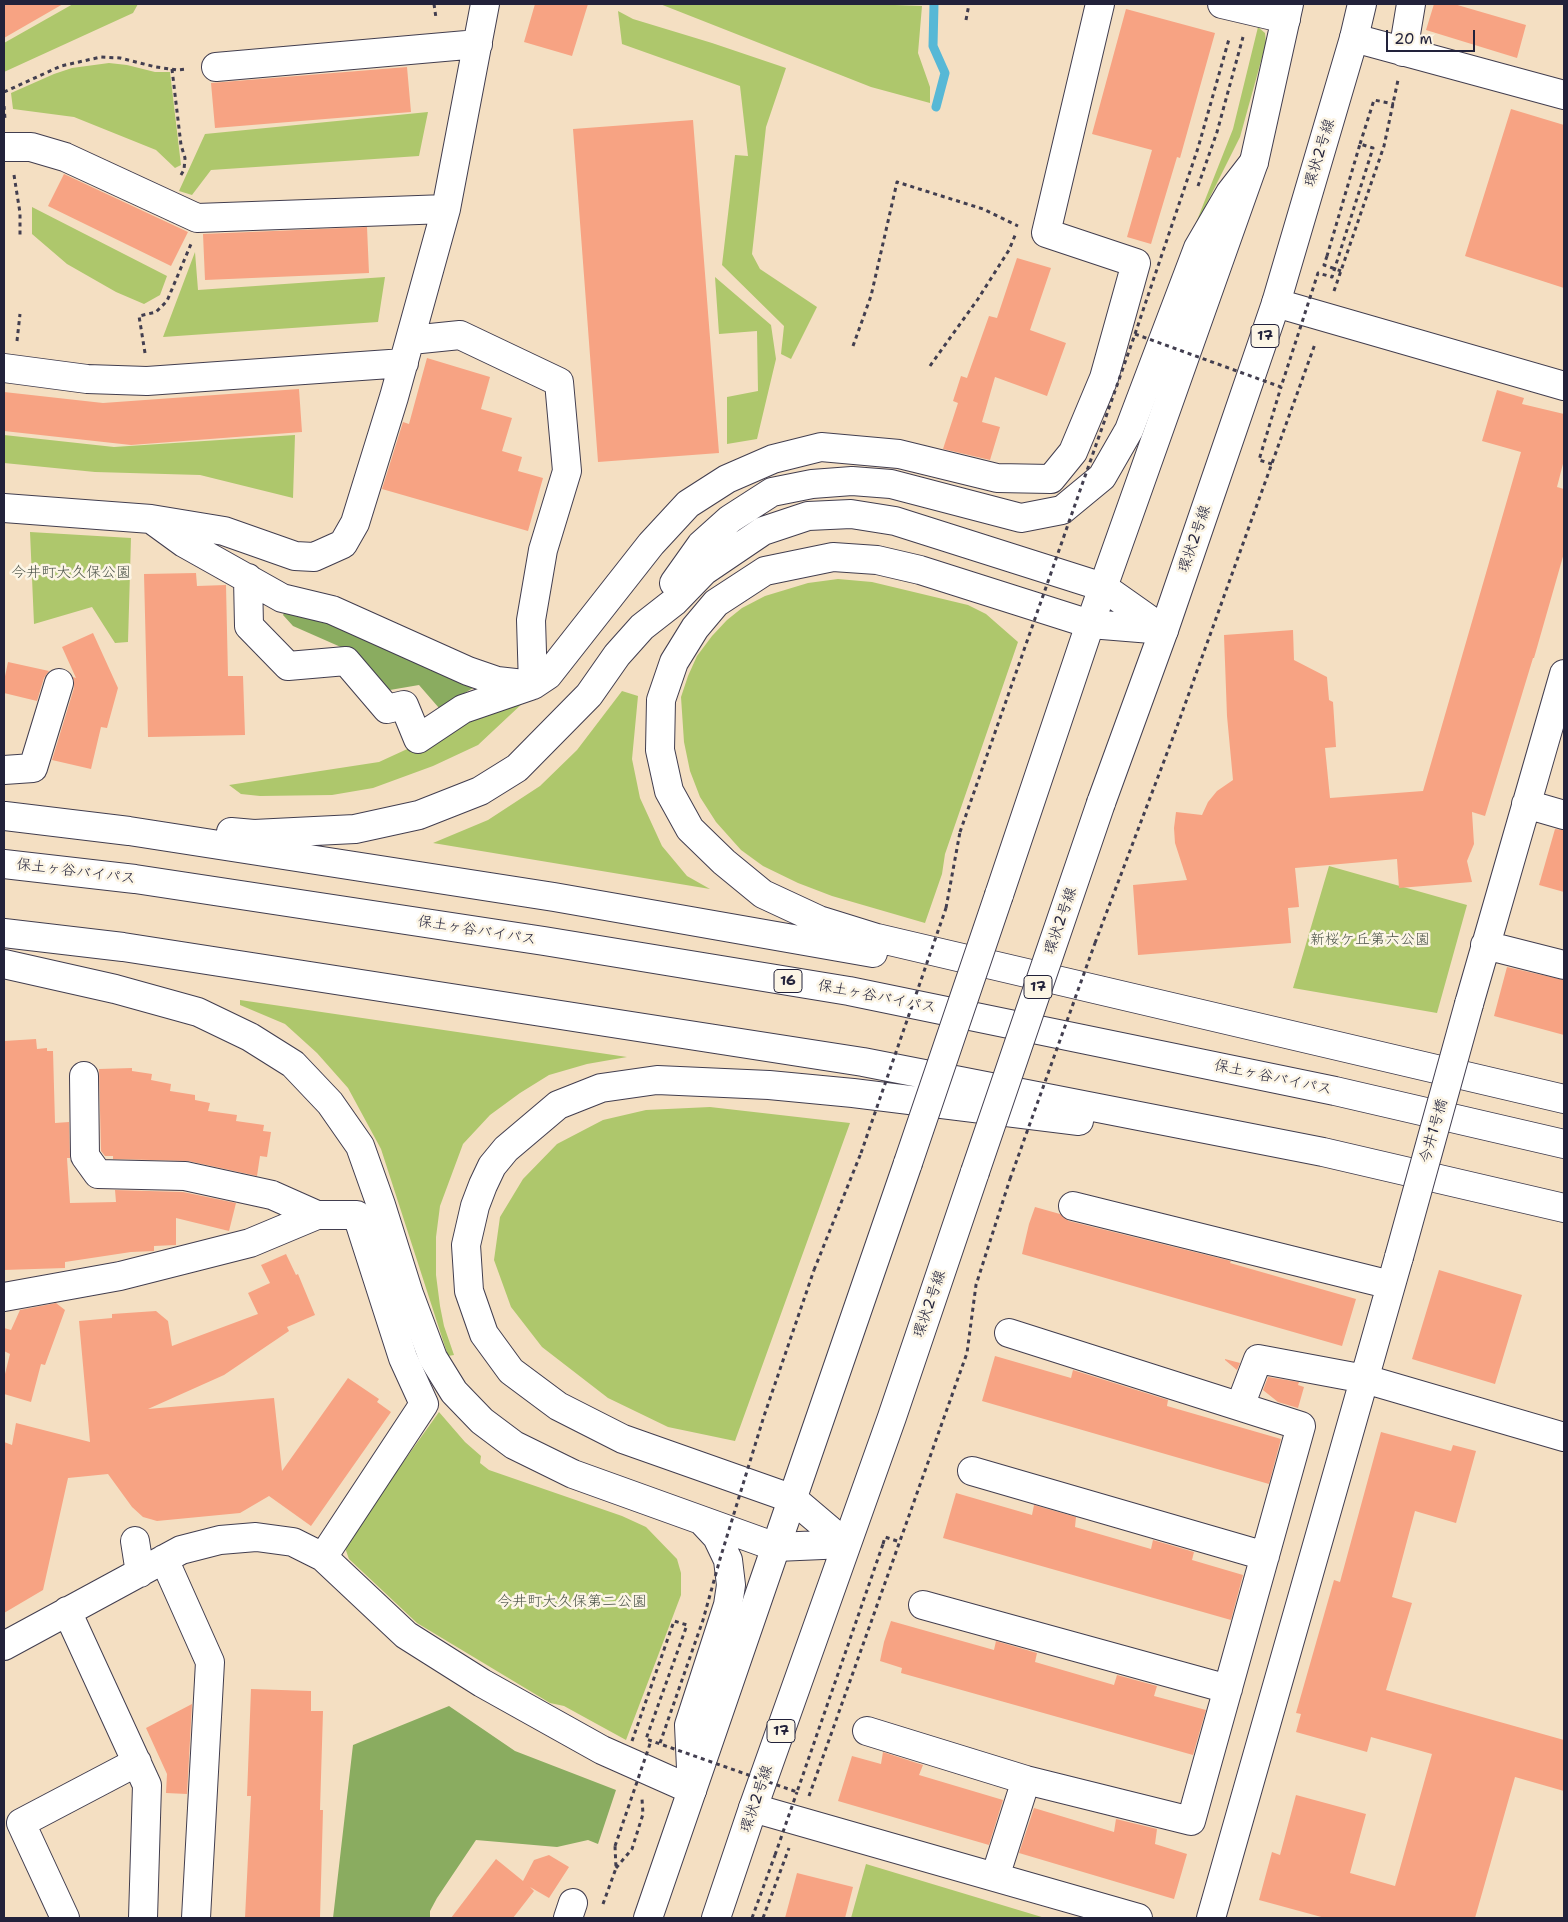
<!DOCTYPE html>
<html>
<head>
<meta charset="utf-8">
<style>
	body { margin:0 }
	#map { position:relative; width:1568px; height:1922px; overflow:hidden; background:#f4dfc2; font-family:"Shantell Sans",sans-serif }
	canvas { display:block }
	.frame { position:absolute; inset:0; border:5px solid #22223b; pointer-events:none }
	.scale { position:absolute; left:1386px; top:30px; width:89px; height:22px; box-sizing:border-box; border:2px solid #22223b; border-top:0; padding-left:6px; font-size:15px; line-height:18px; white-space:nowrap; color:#22223b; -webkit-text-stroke:4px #fcf5e5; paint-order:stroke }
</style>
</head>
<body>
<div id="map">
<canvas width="1568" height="1922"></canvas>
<div class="frame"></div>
<div class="scale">20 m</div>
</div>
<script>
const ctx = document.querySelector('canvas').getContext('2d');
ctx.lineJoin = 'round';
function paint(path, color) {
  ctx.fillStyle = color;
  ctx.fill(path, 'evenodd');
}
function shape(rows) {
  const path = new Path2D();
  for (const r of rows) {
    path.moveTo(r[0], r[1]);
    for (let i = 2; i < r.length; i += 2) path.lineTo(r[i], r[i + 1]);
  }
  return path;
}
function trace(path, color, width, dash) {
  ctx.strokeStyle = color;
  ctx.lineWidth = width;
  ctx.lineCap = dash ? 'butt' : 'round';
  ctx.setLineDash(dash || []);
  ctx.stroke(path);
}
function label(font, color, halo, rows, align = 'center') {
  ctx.font = font + ' "Shantell Sans","Klee One",sans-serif';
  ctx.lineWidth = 5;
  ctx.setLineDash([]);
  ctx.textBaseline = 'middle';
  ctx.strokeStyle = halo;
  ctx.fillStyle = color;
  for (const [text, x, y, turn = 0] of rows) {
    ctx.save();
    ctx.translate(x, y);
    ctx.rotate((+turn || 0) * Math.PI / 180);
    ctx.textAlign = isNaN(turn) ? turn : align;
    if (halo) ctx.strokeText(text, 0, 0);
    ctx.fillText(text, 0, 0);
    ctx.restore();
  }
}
const green = shape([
	[73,4,138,4,133,13,4,72,4,43],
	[660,4,868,4,922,6,918,53,930,87,930,103,871,87],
	[618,11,633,19,712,43,786,68,766,127,752,254,760,269,817,307,791,359,781,354,784,326,722,265,735,155,748,156,740,86,622,44],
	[1258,27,1265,33,1266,43,1240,137,1192,233,1233,129],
	[109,63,127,65,155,72,170,72,181,165,175,168,156,150,74,117,13,109,11,93,54,74,72,68],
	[428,112,419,156,211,170,192,195,179,191,205,134],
	[32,207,167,276,160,295,144,304,116,292,67,264,32,234],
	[195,252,198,290,385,277,378,322,163,337],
	[715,277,771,325,776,359,757,439,727,444,727,397,758,391,757,331,719,334],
	[4,435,114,447,295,435,293,498,200,475,95,472,4,463],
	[30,532,131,538,128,642,115,643,92,607,34,624],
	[838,579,872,582,968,605,986,614,1018,642,945,854,942,874,925,923,832,896,798,883,763,866,741,850,716,822,700,797,690,771,684,742,681,697,688,676,697,656,712,636,727,620,742,608,765,596,808,583],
	[622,691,638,696,632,759,640,798,662,846,687,876,710,889,433,843,488,820,540,786,577,750],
	[525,701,478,745,433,766,373,788,332,795,260,796,241,794,229,785,379,762,416,745,452,722],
	[1329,866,1467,905,1437,1013,1293,988],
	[240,1000,627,1057,587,1064,549,1075,520,1093,490,1115,463,1144,440,1206,436,1237,436,1275,440,1306,444,1326,454,1355,448,1356,381,1149,348,1088,317,1053,285,1024,240,1005],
	[710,1107,850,1123,735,1441,668,1427,608,1398,542,1347,511,1307,494,1260,500,1217,523,1179,557,1144,603,1120,646,1110],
	[439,1412,465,1442,481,1456,480,1463,489,1470,622,1516,646,1527,677,1559,681,1573,681,1595,626,1740,564,1706,550,1703,417,1623,349,1559,344,1545],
	[866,1864,1045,1918,851,1918]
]);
const forest = shape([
	[290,602,485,681,439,708,419,685,384,691,343,648,293,626,283,615],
	[449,1706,515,1751,616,1790,598,1844,588,1840,557,1847,476,1840,437,1898,430,1911,430,1918,333,1918,353,1745]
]);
const stream = shape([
	[934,4,933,46,945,73,936,107]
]);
const building = shape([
	[4,4,63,4,4,38],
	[535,4,588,4,572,56,524,42],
	[1434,4,1454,4,1526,25,1517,58,1426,30],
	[1126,9,1215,33,1180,158,1177,157,1151,244,1127,237,1152,150,1092,134],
	[407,67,411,112,215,128,211,83],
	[1511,109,1564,125,1564,288,1465,256],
	[693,120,719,453,598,462,573,129],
	[64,174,188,232,171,266,48,206],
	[367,227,369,273,205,280,203,234],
	[1017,258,1051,268,1030,330,1066,343,1047,396,995,377,982,422,1000,427,990,460,943,449,958,403,953,401,961,376,967,378,989,316,997,318],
	[427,358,490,377,481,409,512,418,502,451,522,457,518,471,543,478,528,531,382,489,403,422,409,424],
	[299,389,302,432,131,445,4,431,4,392,103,403],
	[1497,390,1524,398,1522,404,1564,414,1564,460,1557,487,1564,489,1564,553,1534,658,1533,658,1485,816,1472,812,1474,844,1467,861,1472,882,1399,888,1397,859,1295,868,1299,907,1288,908,1291,943,1138,955,1133,885,1187,880,1175,843,1174,828,1176,812,1202,815,1208,802,1217,791,1233,780,1227,716,1224,635,1293,630,1294,660,1327,677,1329,700,1333,702,1336,747,1325,748,1330,798,1423,791,1521,452,1482,441],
	[196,573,197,586,226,585,228,676,243,676,245,735,148,737,144,574],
	[93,633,118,688,107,728,101,727,91,769,52,760,74,688,73,677,76,678,62,647],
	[8,662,49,671,44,678,37,701,4,693,4,681],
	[1555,829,1564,830,1564,892,1539,885],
	[1507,967,1564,980,1564,1035,1494,1016],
	[36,1039,37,1049,47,1048,47,1051,53,1051,55,1123,69,1122,70,1158,67,1158,70,1203,116,1202,115,1190,183,1192,236,1203,229,1231,176,1218,176,1245,154,1246,154,1251,131,1252,65,1262,65,1268,4,1270,4,1041],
	[132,1068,132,1071,152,1074,151,1080,171,1084,170,1091,195,1095,195,1100,210,1103,208,1111,237,1115,236,1121,264,1125,263,1131,271,1132,267,1157,260,1156,257,1176,188,1161,113,1159,113,1156,105,1156,101,1151,99,1069],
	[1035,1207,1060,1214,1069,1221,1231,1261,1230,1263,1356,1299,1342,1346,1022,1254,1029,1224],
	[286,1254,296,1275,298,1274,315,1315,287,1327,289,1331,224,1375,148,1409,274,1398,282,1471,348,1378,379,1399,377,1402,391,1412,311,1526,269,1496,240,1513,157,1521,143,1517,132,1507,108,1474,68,1478,43,1590,4,1613,4,1442,12,1445,16,1423,90,1442,79,1321,112,1318,112,1314,156,1311,168,1321,172,1346,258,1314,248,1293,270,1283,261,1265],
	[1439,1270,1522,1295,1495,1384,1412,1359],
	[56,1303,65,1310,45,1365,41,1364,31,1402,4,1394,4,1378,10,1354,4,1351,4,1328,11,1330,20,1310],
	[995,1356,1071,1378,1073,1370,1168,1400,1167,1406,1281,1439,1269,1484,982,1401],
	[1225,1359,1240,1363,1237,1370,1225,1360],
	[1268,1377,1299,1382,1298,1385,1304,1387,1298,1408,1278,1402,1263,1390],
	[1381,1432,1451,1451,1453,1445,1476,1451,1456,1523,1415,1511,1392,1597,1412,1603,1386,1690,1564,1740,1564,1791,1515,1777,1475,1918,1325,1918,1259,1900,1272,1852,1280,1855,1296,1795,1366,1814,1350,1873,1395,1886,1432,1754,1371,1737,1367,1752,1296,1732,1301,1714,1296,1713,1334,1580,1340,1582],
	[956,1493,1032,1515,1034,1505,1076,1517,1075,1527,1151,1549,1153,1540,1194,1552,1192,1560,1243,1575,1231,1620,943,1538],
	[891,1621,994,1650,996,1641,1037,1653,1035,1662,1114,1685,1117,1675,1157,1686,1154,1696,1206,1710,1193,1755,901,1673,902,1668,880,1661,884,1642],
	[251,1689,311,1691,311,1711,323,1711,320,1810,323,1810,320,1918,245,1918,251,1796,247,1796],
	[192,1704,187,1794,166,1793,167,1774,146,1728],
	[883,1752,923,1765,919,1775,1003,1800,989,1845,838,1801,852,1756,881,1764],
	[1034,1808,1114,1832,1116,1819,1157,1829,1155,1844,1187,1854,1174,1899,1019,1853],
	[549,1855,569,1867,549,1898,530,1887,534,1891,513,1918,451,1918,496,1859,523,1881,534,1860],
	[797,1873,853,1887,845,1918,785,1918]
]);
const path = shape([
	[434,4,436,18],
	[966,20,969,4],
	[172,69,181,145,185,158,184,170,179,178],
	[4,92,61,66,101,57,120,58,156,67,177,70,187,69],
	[4,106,5,119],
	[1360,144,1374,100,1394,104],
	[14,175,20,213,20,236],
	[1198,186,1217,132,1243,37],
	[1327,256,1324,265,1341,271],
	[1334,291,1384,146,1398,80],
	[17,341,20,314],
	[853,346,871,296,897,182,983,209,1018,226],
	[145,353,139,316,156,312,167,301,191,244],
	[930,366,978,299,1009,250,1016,233],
	[1272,464,1259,460,1281,387],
	[946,908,960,832],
	[1095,943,1175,732,1315,344],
	[814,1270,861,1153],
	[883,1544,885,1537,900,1542],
	[809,1796,967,1353,976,1285,1010,1179],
	[616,1868,632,1849,643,1814,642,1799],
	[603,1904,616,1868,615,1846],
	[752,1918,775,1855],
	[763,1918,789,1848]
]);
const minor = shape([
	[1222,4,1286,19],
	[1354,38,1564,95],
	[1403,52,1411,4],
	[216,67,478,44],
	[4,147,31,147,65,157,197,218,446,209],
	[1276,303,1564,386],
	[4,368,87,379,147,381,404,363],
	[4,508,151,519,224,531,295,556,314,557,343,544,355,523,394,397,446,209,485,4],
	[151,519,184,543,282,598,332,610,468,671,497,681,533,685,548,675,651,544,688,504,727,479,773,459,821,447,899,454,997,478,1051,479,1073,452,1104,378,1136,263,1046,233,1100,4],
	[248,578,249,626,288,666,346,661,387,709,404,705,418,739,463,709,533,685,531,620,543,550,567,471,559,382,460,335,411,340],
	[4,770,33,768,59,683],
	[1526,804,1564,815],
	[1485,945,1564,965],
	[1469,1004,1564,674],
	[84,1076,85,1156,98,1174,185,1176,272,1195,317,1215,357,1215,403,1358,424,1404,323,1557],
	[1073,1206,1391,1285],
	[4,1297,120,1276,250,1243,317,1215],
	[1240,1406,1258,1359,1365,1379,1564,1437],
	[972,1471,1265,1556],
	[135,1541,140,1573],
	[164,1559,210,1662,196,1918],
	[923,1605,1228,1689],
	[67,1611,147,1785,143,1918],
	[4,1646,181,1550,220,1540,256,1537,293,1542,323,1557,406,1635,482,1683,602,1750,692,1790],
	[867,1731,1026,1780,1191,1821,1301,1426,1009,1333],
	[753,1808,1138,1918],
	[995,1877,1026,1780],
	[65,1918,21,1823,137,1762],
	[568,1918,573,1903],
	[1211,1918,1399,1257]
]);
const major = shape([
	[1101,803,1164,630,1276,303,1354,38,1362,4],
	[999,895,1090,624,1254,162,1289,4],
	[648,1918,908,1163],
	[716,1918,753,1808,892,1417,975,1172]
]);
const highway = shape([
	[674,583,701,545,730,519,772,492,812,484,852,481,891,484,1021,518,1062,510,1102,477,1129,430,1198,248,1230,193,1254,162],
	[1164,630,1090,624,920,570,877,560,833,557,765,571,716,603,695,628,674,662,661,700,660,750,669,791,690,829,724,862,763,894,819,920,877,938,1564,1099],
	[5,816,129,831,554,897,873,953],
	[231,832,254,834,355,829,419,815,480,791,517,768,589,695,617,655,642,627,674,602,704,571,763,531,808,516,851,514,895,521,1103,587,1164,630],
	[4,864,135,879,544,941,849,991,1335,1091,1564,1144],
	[4,933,123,947,863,1062,1323,1152,1564,1208],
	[4,964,115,989,198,1012,250,1037,293,1064,330,1103,360,1146,381,1205,409,1294,433,1358,454,1392,482,1421,514,1445,573,1474,776,1547,846,1544],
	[846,1544,793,1499,623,1439,558,1406,511,1371,484,1334,469,1291,466,1245,475,1206,483,1185,492,1166,506,1149,558,1105,601,1088,657,1080,769,1085,853,1093,1079,1121],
	[692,1790,689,1725,728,1605,731,1585,728,1560,717,1537,703,1522]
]);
const pathBridge = shape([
	[1135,334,1281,387,1318,273,1332,277,1373,148,1360,144,1327,256],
	[960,832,1135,334,1198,148,1229,39],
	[861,1153,946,908],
	[1010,1179,1095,943],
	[632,1741,674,1621,687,1625,646,1739,797,1792,883,1544],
	[660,1743,703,1620,720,1559,764,1416,814,1270],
	[615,1846,651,1741],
	[775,1855,797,1792]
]);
const minorBridge = shape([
	[1399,1257,1469,1004]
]);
const majorBridge = shape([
	[908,1163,999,895],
	[975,1172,1101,803]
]);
const shields = [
	[1265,336,28],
	[788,981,28],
	[1038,987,28],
	[781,1731,28]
];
const shieldNames = [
	["17",1265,336],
	["16",788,981],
	["17",1038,987],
	["17",781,1731]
];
const streetNames = [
	["環状2号線",1320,153,-73],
	["環状2号線",1195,539,-71],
	["保土ヶ谷バイパス",76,872,7],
	["環状2号線",1061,921,-71],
	["保土ヶ谷バイパス",477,931,9],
	["保土ヶ谷バイパス",877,997,11],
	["保土ヶ谷バイパス",1273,1078,12],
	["今井1号橋",1434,1131,-74],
	["環状2号線",930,1304,-71],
	["環状2号線",757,1799,-71]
];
const parkNames = [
	["今井町大久保公園",71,573],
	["新桜ケ丘第六公園",1370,940],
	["今井町大久保第二公園",572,1602]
];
paint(green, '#aec76c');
paint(forest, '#8aac60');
trace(stream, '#57b8d6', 9);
paint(building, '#f7a383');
trace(minor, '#423e4f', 30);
trace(major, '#423e4f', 30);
trace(highway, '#423e4f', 30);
trace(path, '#423e4f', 3, [4, 4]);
trace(minor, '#fff', 28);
trace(major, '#fff', 28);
trace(highway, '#fff', 28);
trace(minorBridge, '#423e4f', 30, []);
trace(majorBridge, '#423e4f', 30, []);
trace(pathBridge, '#423e4f', 3, [4, 4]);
trace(minorBridge, '#fff', 28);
trace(majorBridge, '#fff', 28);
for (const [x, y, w] of shields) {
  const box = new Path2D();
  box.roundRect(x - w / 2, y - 11.5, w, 23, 4);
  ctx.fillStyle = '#fcf5e5';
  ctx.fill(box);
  trace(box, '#22223b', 1);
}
label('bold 14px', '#22223b', null, shieldNames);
label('15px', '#22223b', '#fcf5e5', streetNames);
label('15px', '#4c544a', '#fcf5e5', parkNames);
</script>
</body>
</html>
